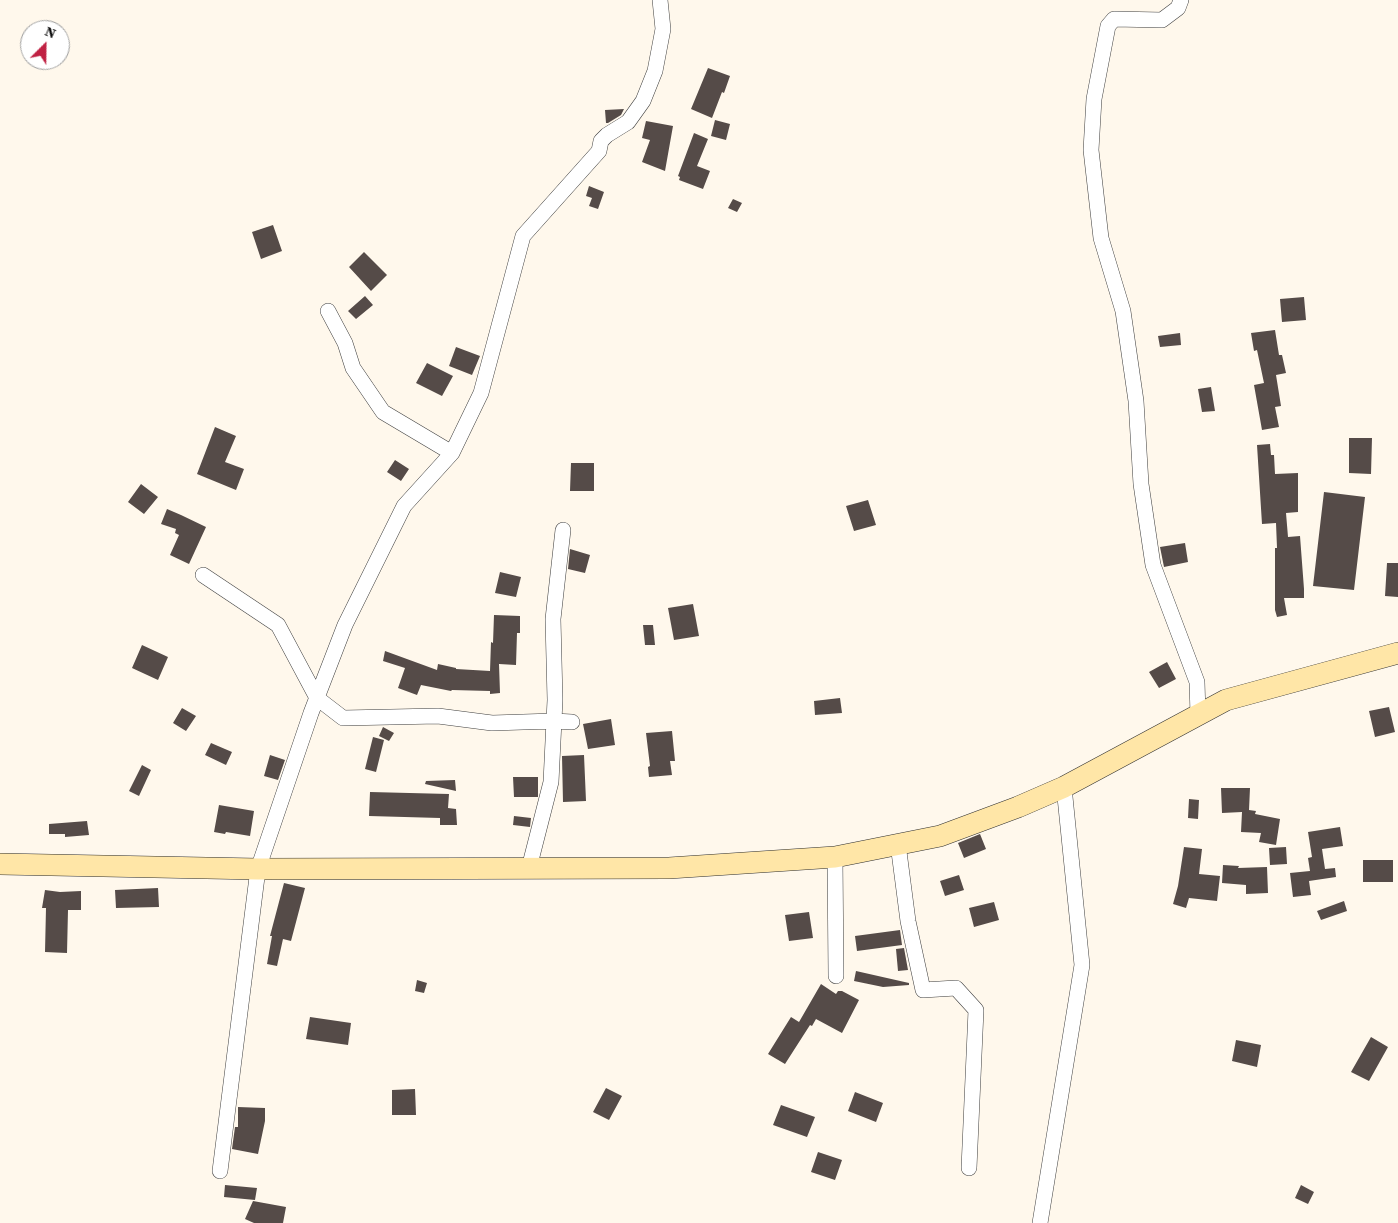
<!DOCTYPE html>
<html>
<head>
<meta charset="utf-8">
<style>
	body { margin:0 }
	#map { position:relative; width:1398px; height:1223px; overflow:hidden; background:#fff8ec; font-family:"Source Serif 4",serif }
	canvas { display:block }
	.north { position:absolute; left:20px; top:20px; width:50px; height:50px; box-sizing:border-box; background:#fff; border:1px solid #9e9e9e; border-radius:50%; rotate:23deg; font-size:14px; font-weight:700; line-height:20px; text-align:center; color:#0c0c0c }
	.north::after { content:''; display:block; margin:auto; width:18px; height:22px; background:#c02143; clip-path:polygon(50% 0,100% 100%,50% 72%,0 100%) }
</style>
</head>
<body>
<div id="map">
<canvas width="1398" height="1223"></canvas>
<div class="north">N</div>
</div>
<script>
const ctx = document.querySelector('canvas').getContext('2d');
ctx.lineJoin = 'round';
function paint(path, color) {
  ctx.fillStyle = color;
  ctx.fill(path, 'evenodd');
}
function shape(rows) {
  const path = new Path2D();
  for (const r of rows) {
    path.moveTo(r[0], r[1]);
    for (let i = 2; i < r.length; i += 2) path.lineTo(r[i], r[i + 1]);
  }
  return path;
}
function trace(path, color, width, dash) {
  ctx.strokeStyle = color;
  ctx.lineWidth = width;
  ctx.lineCap = dash ? 'butt' : 'round';
  ctx.setLineDash(dash || []);
  ctx.stroke(path);
}
const building = shape([
	[708,68,730,76,724,93,722,92,712,118,691,109],
	[624,109,621,115,608,123,606,123,605,110],
	[715,120,730,124,726,140,711,136],
	[646,121,673,126,665,171,642,162,650,140,642,138],
	[694,133,708,139,697,166,710,171,703,189,679,180,680,177,678,176],
	[589,186,604,192,598,209,589,206,592,198,586,196],
	[733,199,742,203,737,212,728,208],
	[273,225,282,251,261,259,252,232],
	[364,252,387,275,371,291,349,267],
	[365,296,373,305,356,319,348,311],
	[1304,297,1306,320,1282,322,1280,299],
	[1275,330,1279,355,1282,355,1286,373,1276,375,1281,406,1275,407,1279,427,1262,430,1254,385,1264,383,1257,350,1254,351,1251,333],
	[1180,333,1181,345,1160,347,1158,336],
	[456,347,480,356,472,375,449,366],
	[427,363,453,376,442,396,416,383],
	[1211,387,1215,411,1202,412,1198,389],
	[215,427,236,436,225,462,244,469,236,490,197,474],
	[1349,438,1372,438,1371,474,1349,473],
	[1270,444,1271,455,1274,455,1275,474,1298,473,1298,512,1286,513,1288,537,1300,536,1304,589,1304,598,1284,598,1287,615,1277,617,1275,610,1275,548,1277,548,1276,523,1262,524,1257,445],
	[395,460,409,469,401,481,387,472],
	[571,463,594,463,594,491,570,491],
	[141,484,158,497,144,514,128,502],
	[1324,492,1365,497,1354,590,1313,586],
	[868,500,876,525,854,531,846,506],
	[167,509,181,515,206,527,189,564,170,555,179,535,175,533,176,529,161,524],
	[1185,543,1188,562,1164,567,1160,547],
	[570,549,590,555,585,573,568,569],
	[1387,563,1398,563,1398,597,1385,596],
	[500,572,521,577,516,597,495,593],
	[693,604,699,636,674,640,668,608],
	[494,615,520,616,520,633,517,633,516,665,499,664,500,693,490,694,490,691,452,690,451,691,421,685,417,695,398,688,405,668,383,661,385,651,437,670,438,664,456,668,456,669,490,671,491,642,493,643],
	[643,625,653,625,655,645,645,645],
	[142,645,168,657,158,680,132,668],
	[1167,662,1176,679,1159,688,1149,672],
	[840,698,842,713,815,715,814,701],
	[1389,707,1395,732,1375,737,1369,711],
	[182,708,196,716,186,731,173,723],
	[611,719,615,745,588,749,583,724],
	[383,727,394,733,389,741,379,736],
	[672,731,675,761,670,761,672,775,649,777,648,767,650,766,646,733],
	[373,737,384,740,376,772,365,769],
	[211,743,232,752,226,765,205,755],
	[270,755,285,760,278,780,264,776],
	[584,755,586,801,563,802,562,756],
	[142,765,151,770,139,796,129,791],
	[513,777,538,777,538,797,514,797],
	[455,780,456,791,425,784,426,781],
	[1221,788,1250,788,1249,810,1256,811,1255,814,1280,819,1276,845,1259,842,1261,833,1241,832,1242,812,1222,813],
	[370,792,449,794,448,808,456,809,457,825,440,825,440,818,369,816],
	[1189,799,1199,800,1198,819,1188,818],
	[219,805,254,811,250,836,226,832,225,834,214,832],
	[514,816,531,818,530,827,513,825],
	[87,821,89,835,65,837,65,834,49,834,49,824],
	[1340,827,1343,846,1322,849,1325,869,1335,868,1336,877,1309,881,1311,895,1293,897,1290,873,1310,871,1308,858,1312,857,1308,832],
	[980,834,986,849,964,858,958,843],
	[1184,847,1202,849,1199,874,1220,876,1217,901,1189,898,1186,908,1173,904,1178,886],
	[1286,847,1287,864,1270,865,1269,848],
	[1363,860,1393,860,1393,882,1363,882],
	[1223,865,1239,866,1238,868,1267,867,1268,893,1246,894,1246,885,1222,883],
	[959,875,964,890,945,896,940,881],
	[284,883,305,888,291,941,283,939,277,966,267,964,272,936,270,936],
	[158,888,159,907,116,908,115,890],
	[45,890,60,892,81,891,81,910,68,910,67,953,45,952,46,908,42,908],
	[1344,901,1347,911,1321,920,1317,911],
	[994,902,999,920,974,927,969,908],
	[809,912,813,938,789,941,785,915],
	[900,930,902,945,857,951,855,936],
	[904,948,908,970,898,971,896,949],
	[856,971,909,983,909,985,883,987,854,981],
	[417,980,427,983,424,993,415,991],
	[821,984,836,994,838,991,842,991,859,1000,842,1033,816,1019,812,1026,810,1025,785,1064,768,1054,791,1017,799,1022],
	[310,1017,351,1023,348,1045,306,1039],
	[1371,1037,1388,1047,1369,1081,1351,1072],
	[1236,1040,1261,1045,1257,1067,1232,1061],
	[606,1088,622,1096,609,1120,593,1112],
	[415,1089,416,1115,392,1115,392,1090],
	[855,1092,883,1103,876,1122,848,1111],
	[781,1105,815,1117,807,1137,773,1125],
	[238,1107,265,1108,265,1121,258,1154,232,1149,235,1127,238,1127],
	[818,1152,842,1160,835,1180,811,1172],
	[225,1185,257,1188,255,1200,224,1197],
	[1301,1185,1314,1192,1308,1204,1295,1198],
	[253,1201,286,1207,283,1223,254,1223,245,1219]
]);
const minor = shape([
	[1181,0,1178,8,1162,20,1114,19,1108,26,1094,99,1091,150,1101,238,1123,311,1136,401,1141,484,1153,565,1197,682,1198,715],
	[328,311,345,343,353,368,383,412,452,453],
	[203,575,278,625,317,698,343,718,438,716,492,723,554,721,572,722],
	[898,844,908,921,923,990,956,988,976,1010,969,1168],
	[835,857,836,976],
	[529,868,551,782,555,700,553,619,563,530],
	[220,1171,258,869,311,713,345,625,404,506,452,453,481,393,523,236,599,151,601,141,607,135,628,122,643,101,655,71,663,29,660,0],
	[1040,1223,1082,965,1064,787]
]);
const secondary = shape([
	[0,864,258,869,669,868,835,857,940,836,1018,807,1064,787,1226,700,1398,653]
]);
paint(building, '#554b48');
trace(minor, '#3f3f3f', 16);
trace(secondary, '#2e2e2e', 22);
trace(minor, '#fff', 15);
trace(secondary, '#ffe6a7', 21);
</script>
</body>
</html>
